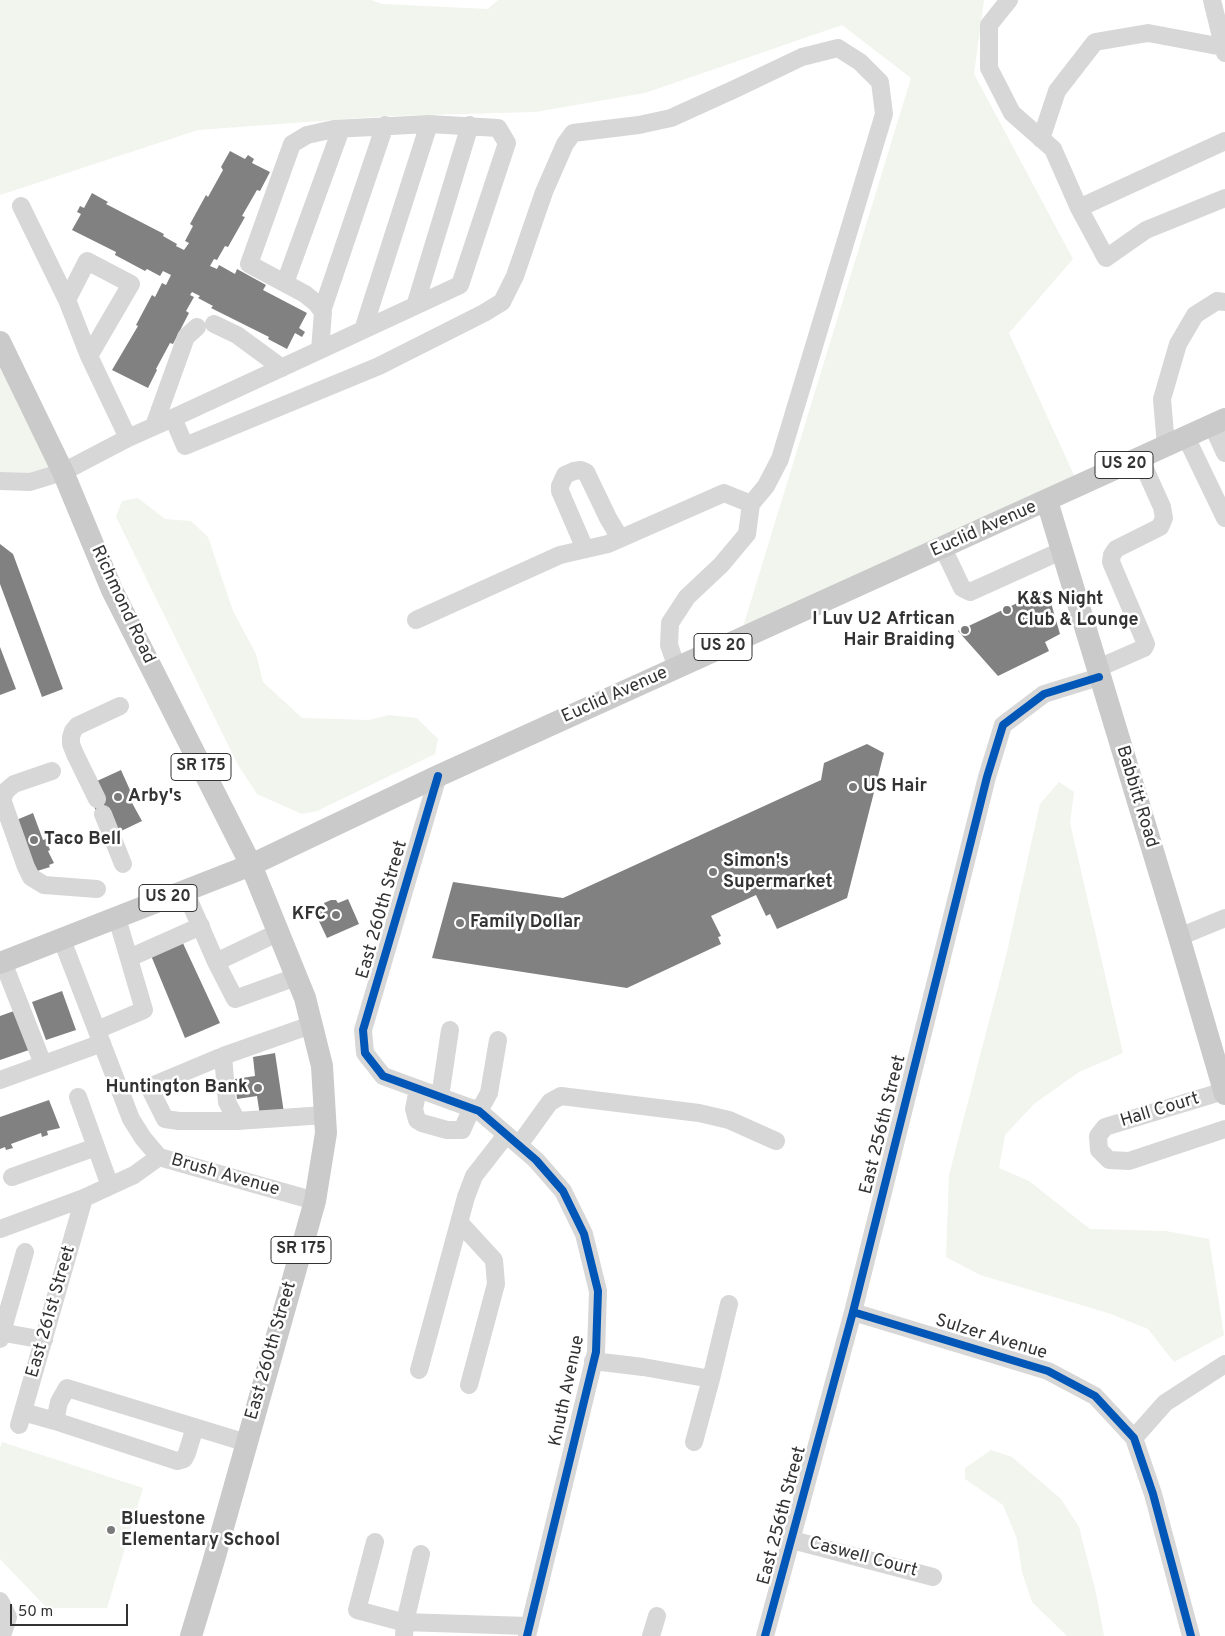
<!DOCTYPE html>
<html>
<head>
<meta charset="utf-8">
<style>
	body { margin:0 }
	#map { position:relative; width:1225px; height:1636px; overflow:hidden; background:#fff; font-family:Overpass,sans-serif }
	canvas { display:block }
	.scale { position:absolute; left:10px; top:1604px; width:118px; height:22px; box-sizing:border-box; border:2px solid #333; border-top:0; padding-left:6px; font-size:15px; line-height:18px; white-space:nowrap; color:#333; -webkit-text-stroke:4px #fff; paint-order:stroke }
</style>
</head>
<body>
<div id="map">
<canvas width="1225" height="1636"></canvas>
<div class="scale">50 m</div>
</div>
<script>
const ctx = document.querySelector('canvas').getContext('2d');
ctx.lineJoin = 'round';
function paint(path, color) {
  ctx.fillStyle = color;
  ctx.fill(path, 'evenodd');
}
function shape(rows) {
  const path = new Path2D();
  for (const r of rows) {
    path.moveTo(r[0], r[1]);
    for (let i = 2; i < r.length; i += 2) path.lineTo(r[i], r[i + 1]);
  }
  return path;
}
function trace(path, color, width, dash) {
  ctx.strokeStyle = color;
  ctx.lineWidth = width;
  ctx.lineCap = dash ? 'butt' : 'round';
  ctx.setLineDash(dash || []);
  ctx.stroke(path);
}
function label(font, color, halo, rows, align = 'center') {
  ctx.font = font + ' Overpass,sans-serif';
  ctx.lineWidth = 5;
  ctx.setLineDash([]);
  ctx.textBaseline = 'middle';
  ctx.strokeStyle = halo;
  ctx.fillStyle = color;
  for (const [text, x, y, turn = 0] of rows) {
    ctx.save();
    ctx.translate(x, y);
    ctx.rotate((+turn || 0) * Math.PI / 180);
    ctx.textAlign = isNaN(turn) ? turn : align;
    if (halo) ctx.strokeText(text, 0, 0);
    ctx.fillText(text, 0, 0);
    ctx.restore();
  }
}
const green = shape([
	[0,0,371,0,382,4,488,9,498,0,984,0,974,74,1073,259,1009,333,1079,486,739,640,911,78,842,25,645,93,535,112,388,116,198,130,0,195],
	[0,342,63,472,0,481],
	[138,498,165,519,191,521,208,537,233,611,256,654,263,682,302,718,369,720,389,715,417,718,438,739,435,754,317,811,302,814,257,794,238,765,116,517,122,501],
	[1059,782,1074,792,1070,823,1123,1053,1079,1072,1034,1104,1005,1135,999,1168,1029,1181,1090,1229,1166,1231,1209,1239,1224,1335,1174,1362,1148,1329,1108,1313,980,1275,946,1257,949,1175,1006,956,1040,804],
	[2,1442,143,1488,107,1608,47,1608,0,1559,0,1448],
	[991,1450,1012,1457,1061,1499,1079,1527,1096,1593,1104,1636,1067,1636,1032,1602,1022,1572,1017,1539,1003,1505,965,1479,965,1468]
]);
const building = shape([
	[230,151,245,159,248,155,254,159,252,163,270,172,260,191,257,190,242,216,245,217,228,247,225,246,217,260,214,259,210,266,217,269,219,265,235,274,237,269,266,285,263,290,307,313,299,328,305,332,302,337,295,333,287,349,268,339,269,337,211,308,213,306,198,298,200,296,192,292,190,295,194,297,186,311,189,313,173,344,170,343,156,369,157,370,148,388,112,370,138,326,136,325,152,295,155,297,162,283,166,285,171,275,163,271,160,276,147,269,145,271,115,255,116,252,72,230,81,214,77,212,80,206,84,208,92,193,108,202,106,204,164,234,163,236,177,244,176,246,184,250,189,243,185,241,193,226,190,224,206,195,208,197,223,170,221,167],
	[0,544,13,554,63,689,42,697,0,584],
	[1047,589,1060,634,1045,642,1049,651,998,676,958,631],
	[0,647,16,689,0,695],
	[867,744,884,753,847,898,777,929,770,914,766,916,756,895,711,916,721,936,718,937,721,944,627,988,432,958,453,882,563,898,821,780,824,763],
	[121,770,134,799,131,801,142,821,117,833,98,816,92,801,97,781],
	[33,813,43,840,46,839,50,850,48,851,54,863,49,865,50,867,34,872,14,821],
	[348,899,359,924,327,938,317,917,318,916,315,910,325,906,324,903,331,900,336,900,338,903],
	[181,939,220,1023,185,1038,150,953],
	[62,991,76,1030,46,1040,32,1002],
	[14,1011,29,1050,0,1060,0,1016],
	[275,1053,284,1113,260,1116,257,1096,237,1099,235,1079,255,1076,253,1057],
	[49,1100,60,1128,47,1131,48,1135,42,1137,41,1133,11,1144,13,1148,6,1150,5,1147,0,1149,0,1117]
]);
const minor = shape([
	[1009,0,989,25,989,68,1012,113,1053,149,1079,208,1106,258,1146,230,1225,198],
	[1212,0,1225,53],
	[1041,139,1057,91,1095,42,1148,33,1223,47],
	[21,206,67,300,89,356,128,438],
	[1079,208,1225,141],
	[285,283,341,129],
	[67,300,87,261,131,284,89,356],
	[415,306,470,125],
	[322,311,385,125],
	[214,324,237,335,282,368],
	[363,330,429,124],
	[173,418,320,350,460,285,507,143,498,128,429,124,334,129,307,135,292,144,249,264,305,294,316,303,323,312,320,350],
	[1212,425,1225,453],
	[154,426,186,337,197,327],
	[1186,437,1225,518],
	[1166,446,1162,399,1178,344,1195,315,1217,301,1225,302],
	[0,481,30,482,63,472,128,438,173,418,185,446,379,366,484,313,502,302,515,276,544,192,565,144,573,133,639,125,671,118,737,88,802,57,838,48,860,62,880,82,884,114,780,459,766,486,751,504,747,534,721,565,687,597,670,623,669,645,677,668],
	[943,548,962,588,970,592,1061,551],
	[585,549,560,491,560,486,565,475,574,471,581,470,586,472,608,518,620,538],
	[416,620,560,555,608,544,724,493,751,504],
	[1096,669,1144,648,1146,644,1111,562,1112,555,1116,549,1160,527,1164,518,1162,507,1140,458],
	[52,771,14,784,7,790,3,796,3,802,26,867,31,877,44,885,97,889],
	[438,776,363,1030,365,1053,383,1076,479,1111,536,1160,563,1191,584,1234,598,1291,596,1352,527,1636],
	[97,799,75,754,71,744,71,737,73,731,77,726,120,706],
	[103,814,123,864],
	[185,891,216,962,277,933],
	[1179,937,1225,918],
	[62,940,131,1119,143,1138,159,1157],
	[129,958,201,926],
	[3,962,43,1064],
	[216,962,235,999,296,977],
	[311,1025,223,1056,149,1087,165,1119,179,1121,237,1121,325,1115],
	[97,1030,144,1010,117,918],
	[223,1056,227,1102,237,1121],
	[0,1080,102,1043],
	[418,1089,414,1109,417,1120,422,1123,447,1130,462,1130,472,1108],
	[1224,1091,1105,1127,1098,1136,1099,1150,1109,1160,1129,1161,1225,1129],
	[78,1097,110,1186],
	[440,1097,450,1030],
	[479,1111,489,1093,498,1040],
	[519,1145,550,1102,561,1096,699,1113,729,1120,776,1141],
	[12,1177,96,1147],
	[459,1222,494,1260,496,1284,469,1385],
	[0,1229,84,1198,134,1175,159,1157,315,1201],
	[853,1312,1048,1371,1095,1396,1134,1438,1153,1494,1191,1636],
	[0,1332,44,1340],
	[0,1339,25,1252],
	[593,1361,643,1367,711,1379,694,1442],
	[419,1370,466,1197,474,1176,506,1135],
	[711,1379,729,1304],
	[23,1412,55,1421],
	[19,1425,84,1198],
	[195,1427,187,1453,184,1459,177,1461,55,1421,59,1402,67,1388,247,1443],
	[1134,1438,1165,1403,1225,1364],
	[792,1540,933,1577],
	[375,1542,357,1610,402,1622,528,1626],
	[0,1601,8,1617,2,1636],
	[404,1636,405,1622,421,1554],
	[651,1636,657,1616],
	[765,1636,853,1312,987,777,1003,725,1044,694,1099,677]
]);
const major = shape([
	[0,342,63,472,112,590,251,865,305,998,322,1066,326,1133,315,1201,213,1563,191,1636],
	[1047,501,1179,937,1225,1094],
	[0,963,251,865,438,776,1225,419]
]);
const cycleway = shape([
	[438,776,363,1030,365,1053,383,1076,479,1111,536,1160,563,1191,584,1234,598,1291,596,1352,527,1636],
	[853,1312,1048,1371,1095,1396,1134,1438,1153,1494,1191,1636],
	[765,1636,853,1312,987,777,1003,725,1044,694,1099,677]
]);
const markers = [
	[1007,610,5,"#7a7a7a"],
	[965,630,5,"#7a7a7a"],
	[853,787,5,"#7a7a7a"],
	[118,797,5,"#7a7a7a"],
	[34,840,5,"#7a7a7a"],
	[713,872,5,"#7a7a7a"],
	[336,915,5,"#7a7a7a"],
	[460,923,5,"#7a7a7a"],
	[258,1088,5,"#7a7a7a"],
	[111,1530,5,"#7a7a7a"]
];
const shields = [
	[1124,465,58],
	[723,647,58],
	[201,767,60],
	[168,898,58],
	[301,1250,60]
];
const shieldNames = [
	["US 20",1124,465],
	["US 20",723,647],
	["SR 175",201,767],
	["US 20",168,898],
	["SR 175",301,1250]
];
const streetNames = [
	["Euclid Avenue",984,530,-24],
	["Richmond Road",122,605,65],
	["Euclid Avenue",615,696,-24],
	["Babbitt Road",1136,797,73],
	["East 260th Street",383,910,-74],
	["Hall Court",1160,1111,-17],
	["East 256th Street",884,1125,-76],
	["Brush Avenue",225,1176,16],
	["East 261st Street",52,1312,-74],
	["Sulzer Avenue",991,1338,17],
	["East 260th Street",272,1351,-74],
	["Knuth Avenue",568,1391,-78],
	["East 256th Street",783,1516,-75],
	["Caswell Court",863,1558,15]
];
const poiNames = [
	["K&S Night",1017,600],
	["Club & Lounge",1017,621],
	["I Luv U2 Afrtican",955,620,"right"],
	["Hair Braiding",955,641,"right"],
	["US Hair",863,787],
	["Arby's",128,797],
	["Taco Bell",44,840],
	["Simon's",723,862],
	["Supermarket",723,883],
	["KFC",326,915,"right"],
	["Family Dollar",470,923],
	["Huntington Bank",248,1088,"right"],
	["Bluestone",121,1520],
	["Elementary School",121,1541]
];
paint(green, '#f1f5ed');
paint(building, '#818181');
trace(minor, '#d7d7d7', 18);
trace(major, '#cacaca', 22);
trace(cycleway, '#0057b8', 8);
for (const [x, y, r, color] of markers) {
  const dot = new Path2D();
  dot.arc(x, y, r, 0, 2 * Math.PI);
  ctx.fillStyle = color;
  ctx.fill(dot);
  trace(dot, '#fff', 2);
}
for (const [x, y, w] of shields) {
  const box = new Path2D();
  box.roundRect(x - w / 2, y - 13.5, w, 27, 4);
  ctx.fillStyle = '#fff';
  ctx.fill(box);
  trace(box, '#333', 1);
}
label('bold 16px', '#333', null, shieldNames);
label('18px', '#333', '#fff', streetNames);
label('bold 18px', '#333', '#fff', poiNames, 'left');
</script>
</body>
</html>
